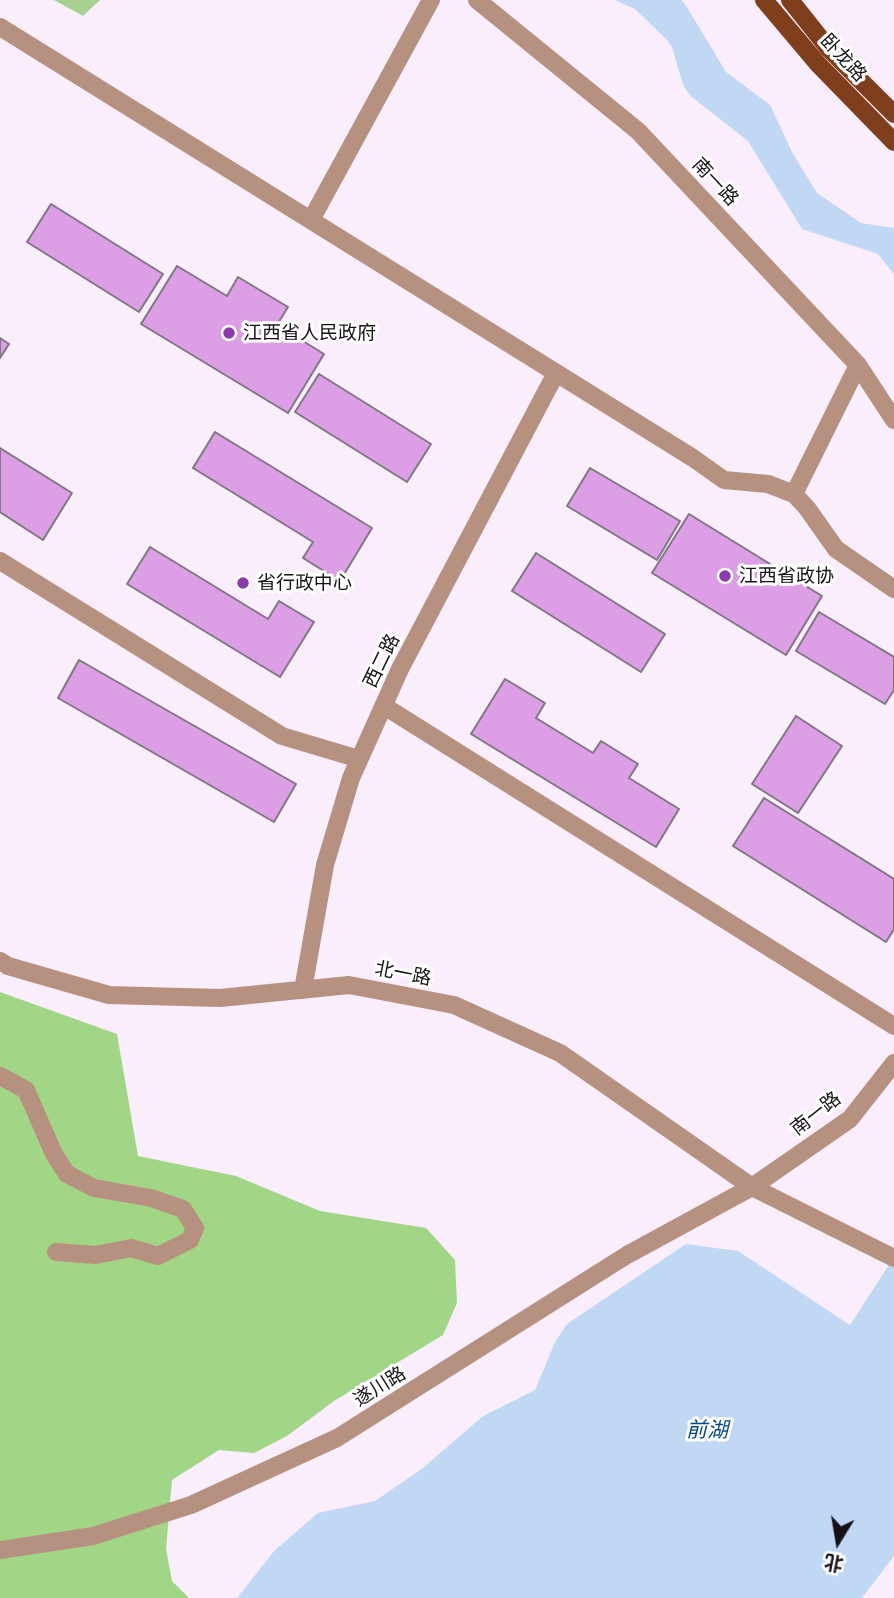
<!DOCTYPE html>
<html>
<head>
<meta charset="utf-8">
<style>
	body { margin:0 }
	#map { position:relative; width:894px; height:1598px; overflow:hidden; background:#faedfc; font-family:Montserrat,"Noto Sans SC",sans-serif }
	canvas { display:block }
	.north { position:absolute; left:803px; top:1507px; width:70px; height:70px; -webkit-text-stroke:5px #fff; paint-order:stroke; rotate:191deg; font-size:19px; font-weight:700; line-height:28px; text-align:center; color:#161116 }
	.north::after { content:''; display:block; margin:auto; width:24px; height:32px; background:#161116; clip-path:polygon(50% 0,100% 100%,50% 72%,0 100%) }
</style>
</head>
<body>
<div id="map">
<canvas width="894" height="1598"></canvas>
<div class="north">北</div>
</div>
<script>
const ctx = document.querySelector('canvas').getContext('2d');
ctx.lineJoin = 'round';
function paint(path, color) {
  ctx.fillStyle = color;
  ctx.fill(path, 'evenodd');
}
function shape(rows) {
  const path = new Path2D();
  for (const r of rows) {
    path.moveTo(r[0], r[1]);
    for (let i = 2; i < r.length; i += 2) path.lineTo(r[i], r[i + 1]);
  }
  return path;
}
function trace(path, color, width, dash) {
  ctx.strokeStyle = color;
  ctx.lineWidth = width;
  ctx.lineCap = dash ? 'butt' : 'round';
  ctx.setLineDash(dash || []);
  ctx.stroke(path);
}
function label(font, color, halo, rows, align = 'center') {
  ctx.font = font + ' Montserrat,"Noto Sans SC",sans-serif';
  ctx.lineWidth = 6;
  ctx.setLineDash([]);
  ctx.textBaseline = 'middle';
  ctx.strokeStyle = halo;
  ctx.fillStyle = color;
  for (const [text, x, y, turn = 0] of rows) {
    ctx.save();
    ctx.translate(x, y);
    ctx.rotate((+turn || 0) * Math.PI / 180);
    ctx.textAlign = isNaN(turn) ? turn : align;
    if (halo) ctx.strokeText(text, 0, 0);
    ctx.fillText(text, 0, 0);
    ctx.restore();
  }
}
const green = shape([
	[54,0,100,0,83,16]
]);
const forest = shape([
	[0,992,117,1034,138,1156,236,1176,320,1211,426,1228,455,1260,457,1303,443,1335,334,1401,287,1436,254,1453,219,1450,172,1480,166,1549,172,1581,189,1598,0,1598]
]);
const water = shape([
	[615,0,681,0,685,4,726,72,770,105,793,154,817,193,861,223,894,228,894,274,878,254,802,229,748,141,692,97,686,90,682,81,672,47,667,40,635,9],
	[686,1244,738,1251,850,1325,894,1257,894,1556,862,1598,237,1598,274,1551,318,1513,375,1501,423,1468,483,1416,535,1390,555,1342,567,1324]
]);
const building = shape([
	[51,204,163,274,139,312,27,242,51,204],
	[177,266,227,296,238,277,288,307,277,325,324,354,288,413,141,324,177,266],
	[0,338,9,344,0,358,0,338],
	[319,374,431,444,407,482,295,412,319,374],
	[215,432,372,528,340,581,303,558,313,542,193,468,215,432],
	[0,448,72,493,43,540,0,512,0,448],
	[590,468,680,521,657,560,567,506,590,468],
	[689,514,822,596,786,655,652,573,689,514],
	[150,547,268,619,279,601,314,622,280,677,127,584,150,547],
	[536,553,665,634,641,672,512,591,536,553],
	[819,612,894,657,894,690,885,704,796,651,819,612],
	[79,660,296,784,274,822,58,698,79,660],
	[505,679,545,703,536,718,593,753,601,741,638,764,629,778,679,809,656,847,471,734,505,679],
	[796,716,842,746,798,813,752,784,796,716],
	[764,798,894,879,894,929,886,942,733,846,764,798]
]);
const minor = shape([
	[477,0,638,131,858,365,894,420],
	[0,27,693,458,724,480,768,484,794,494,807,508,836,549,894,589],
	[311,220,431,0],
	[794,494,858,365],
	[0,561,282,736,359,759],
	[384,706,894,1026],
	[0,961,8,966,109,995,220,998,349,985,454,1005,560,1053,752,1187,894,1258],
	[303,990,325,865,351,778,400,669,556,373],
	[0,1076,26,1090,54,1154,67,1174,94,1188,151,1198,183,1209,195,1228,190,1240,158,1256,131,1248,96,1255,56,1252],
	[0,1550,93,1536,191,1505,337,1438,627,1255,752,1187,850,1119,894,1063]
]);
const major = shape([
	[764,0,818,64,894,142],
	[790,0,829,49,894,114]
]);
const markers = [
	[229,333,7,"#8d3baa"],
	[725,576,7,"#8d3baa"],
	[243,583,7,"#8d3baa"]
];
const streetNames = [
	["卧龙路",843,58,47],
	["南一路",715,182,47],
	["西二路",382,661,-64],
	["北一路",403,974,11],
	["南一路",816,1114,-38],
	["遂川路",380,1387,-32]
];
const poiNames = [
	["江西省人民政府",243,333],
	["江西省政协",739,576],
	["省行政中心",257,583]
];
const waterNames = [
	["前湖",707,1431]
];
paint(green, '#a6d190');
paint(forest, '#a2d687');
paint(water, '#c0d8f4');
paint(building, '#dc9fe6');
trace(building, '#817683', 2);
trace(minor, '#b7917f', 18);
trace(major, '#7f3f1d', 18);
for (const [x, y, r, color] of markers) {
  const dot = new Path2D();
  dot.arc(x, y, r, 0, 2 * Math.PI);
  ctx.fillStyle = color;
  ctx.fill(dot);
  trace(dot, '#fff', 2.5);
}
label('19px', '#161116', '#fff', streetNames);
label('19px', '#161116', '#fff', poiNames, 'left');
label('italic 21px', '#044985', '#fff', waterNames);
</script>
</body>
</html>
